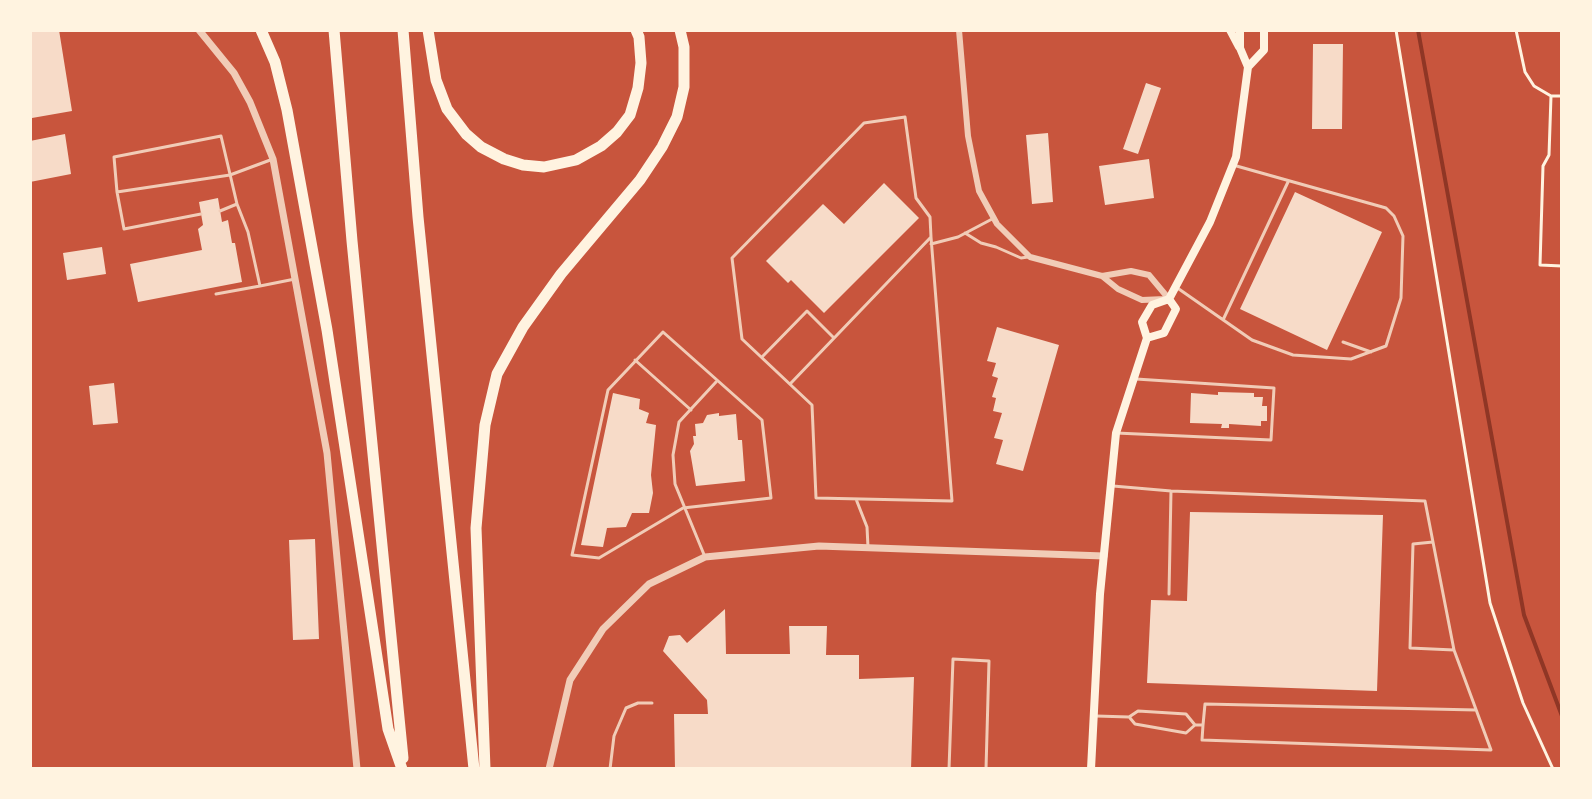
<!DOCTYPE html>
<html>
<head>
<meta charset="utf-8">
<style>
	body { margin:0 }
	#map { position:relative; width:1592px; height:799px; overflow:hidden; background:#c8553d; font-family:"Noto Serif",serif }
	canvas { display:block }
	.frame { position:absolute; inset:0; border:32px solid #fff3e0; pointer-events:none }
</style>
</head>
<body>
<div id="map">
<canvas width="1592" height="799"></canvas>
<div class="frame"></div>
</div>
<script>
const ctx = document.querySelector('canvas').getContext('2d');
ctx.lineJoin = 'round';
function shape(rows) {
  const path = new Path2D();
  for (const r of rows) {
    path.moveTo(r[0], r[1]);
    for (let i = 2; i < r.length; i += 2) path.lineTo(r[i], r[i + 1]);
  }
  return path;
}
function trace(path, color, width, dash) {
  ctx.strokeStyle = color;
  ctx.lineWidth = width;
  ctx.lineCap = dash ? 'butt' : 'round';
  ctx.setLineDash(dash || []);
  ctx.stroke(path);
}
function paint(path, color) {
  ctx.fillStyle = color;
  ctx.fill(path, 'evenodd');
}
const stream = shape([
	[1418,30,1524,615,1562,716]
]);
const building = shape([
	[30,30,59,30,72,111,32,118],
	[1313,44,1343,44,1342,129,1312,129],
	[1146,83,1161,88,1138,154,1123,149],
	[1048,133,1053,202,1032,204,1026,135],
	[65,134,71,174,30,182,30,141],
	[1149,159,1154,198,1105,205,1099,166],
	[884,183,919,218,824,313,791,280,788,283,766,261,823,204,844,224],
	[1295,192,1382,232,1327,350,1240,309],
	[218,198,222,222,228,220,232,243,235,243,242,282,138,302,130,264,202,250,198,229,203,225,199,202],
	[102,247,106,274,67,280,63,253],
	[997,327,1059,345,1023,471,996,464,1003,440,994,438,1002,413,993,411,996,398,992,397,998,378,992,376,996,363,987,361],
	[114,383,118,423,93,425,89,386],
	[1218,392,1254,393,1254,397,1263,397,1262,406,1267,406,1267,421,1261,421,1261,426,1229,424,1229,428,1221,428,1222,424,1190,423,1191,393,1218,395],
	[613,393,640,399,639,409,649,413,646,423,656,425,651,475,653,493,649,513,632,513,626,527,607,528,603,547,581,545],
	[719,413,719,416,736,414,738,440,742,440,745,481,696,486,690,451,694,444,693,436,696,436,695,424,703,423,707,415],
	[1190,512,1383,515,1377,691,1147,683,1151,600,1187,601],
	[315,539,319,639,293,640,289,540],
	[725,609,726,654,790,654,789,626,827,626,826,655,859,655,859,679,914,677,911,769,675,769,674,714,708,714,707,700,663,651,669,636,680,635,687,643]
]);
const path = shape([
	[1396,30,1490,603,1523,703,1553,769],
	[1516,30,1525,72,1534,86,1551,96,1562,96],
	[1551,96,1549,155,1543,166,1540,265,1562,266]
]);
const service = shape([
	[117,192,114,157,221,136,237,204,220,211],
	[237,204,248,232,260,286,295,279],
	[201,214,124,229,117,192,230,175,273,159],
	[965,233,981,243,996,247,1021,258,1028,257],
	[931,244,958,237,994,218],
	[1176,287,1252,340,1293,355,1351,359,1386,346,1401,298,1403,236,1394,216,1386,208,1233,165],
	[216,294,260,286],
	[1223,320,1288,182],
	[663,332,762,420,771,498,683,508,599,558,572,555,608,390,663,332],
	[1343,342,1371,352],
	[762,357,807,311,834,338],
	[635,360,691,410],
	[791,383,931,237,930,217,916,198,905,117,864,123,732,258,742,339,812,405,816,498,952,501,931,237],
	[1116,433,1271,440,1274,388,1136,379],
	[856,499,867,527,868,547],
	[1433,542,1413,544,1410,648,1454,650],
	[705,557,675,484,673,455,679,422,716,382],
	[1169,594,1171,491],
	[1096,716,1129,717,1138,711,1186,714,1195,725,1203,725,1202,740,1491,750,1454,650,1425,501,1171,491,1113,486],
	[1130,718,1135,724,1186,733,1195,725],
	[1203,725,1205,704,1476,710],
	[610,769,614,736,626,708,638,703,652,703],
	[949,769,953,659,989,661,986,769]
]);
const minor = shape([
	[959,30,968,136,979,191,997,224,1030,257,1102,276,1118,289,1142,300,1165,299],
	[1102,276,1131,271,1149,275,1169,299]
]);
const tertiary = shape([
	[199,30,234,73,250,102,273,159,327,453,357,769],
	[549,769,570,680,603,629,649,584,705,557,819,546,1104,556]
]);
const secondary = shape([
	[1230,30,1239,47],
	[1248,67,1264,50,1264,30],
	[1147,338,1164,333,1176,309,1169,299],
	[1091,769,1100,594,1116,433,1147,338,1142,322,1152,305,1169,299,1210,222,1236,157,1248,67,1240,48,1240,30]
]);
const motorway = shape([
	[261,30,275,62,287,110,327,330,388,729,402,769],
	[334,30,352,241,403,758],
	[403,30,418,217,474,769],
	[428,30,436,80,447,109,466,134,481,147,504,159,523,165,544,167,576,160,601,146,617,132,630,115,638,88,641,63,639,37,636,30],
	[485,769,476,528,485,425,497,374,523,327,561,274,640,180,662,147,677,117,684,87,684,47,680,30]
]);
trace(stream, '#8f3625', 4);
paint(building, '#f7dbc8');
trace(path, '#fff3e0', 3);
trace(service, '#f1ccb7', 3);
trace(minor, '#f1ccb7', 6);
trace(tertiary, '#f1ccb7', 7);
trace(secondary, '#fff3e0', 8);
trace(motorway, '#fff3e0', 11);
</script>
</body>
</html>
